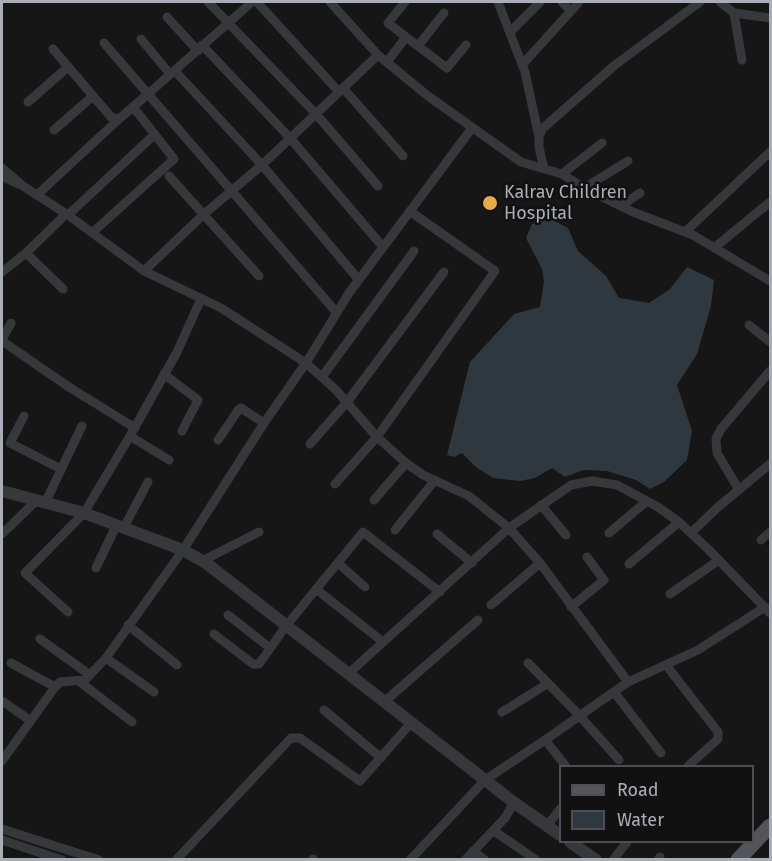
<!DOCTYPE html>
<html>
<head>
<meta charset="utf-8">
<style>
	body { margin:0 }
	#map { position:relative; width:772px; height:861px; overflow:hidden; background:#161617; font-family:"Fira Sans",sans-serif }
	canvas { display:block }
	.frame { position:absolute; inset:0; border:3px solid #a9adb6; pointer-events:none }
	.legend { position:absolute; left:559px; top:765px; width:195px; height:78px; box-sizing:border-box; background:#111112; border:2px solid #4e4f54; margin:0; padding:8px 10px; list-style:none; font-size:18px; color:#a9adb6 }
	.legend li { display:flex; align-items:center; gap:12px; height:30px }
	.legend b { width:30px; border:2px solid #4e4f54 }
</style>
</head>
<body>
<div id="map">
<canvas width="772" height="861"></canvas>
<div class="frame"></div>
<ul class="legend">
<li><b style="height:8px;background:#53555b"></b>Road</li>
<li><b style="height:16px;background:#30383f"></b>Water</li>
</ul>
</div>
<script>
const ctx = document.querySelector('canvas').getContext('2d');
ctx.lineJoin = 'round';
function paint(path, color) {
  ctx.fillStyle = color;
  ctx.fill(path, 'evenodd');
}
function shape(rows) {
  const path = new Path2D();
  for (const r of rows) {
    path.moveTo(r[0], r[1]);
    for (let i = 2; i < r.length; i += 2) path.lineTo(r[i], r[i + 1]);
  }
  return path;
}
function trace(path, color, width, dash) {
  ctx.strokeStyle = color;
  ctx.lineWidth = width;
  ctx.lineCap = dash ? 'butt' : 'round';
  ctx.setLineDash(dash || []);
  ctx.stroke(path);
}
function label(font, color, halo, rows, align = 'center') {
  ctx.font = font + ' "Fira Sans",sans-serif';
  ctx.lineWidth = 5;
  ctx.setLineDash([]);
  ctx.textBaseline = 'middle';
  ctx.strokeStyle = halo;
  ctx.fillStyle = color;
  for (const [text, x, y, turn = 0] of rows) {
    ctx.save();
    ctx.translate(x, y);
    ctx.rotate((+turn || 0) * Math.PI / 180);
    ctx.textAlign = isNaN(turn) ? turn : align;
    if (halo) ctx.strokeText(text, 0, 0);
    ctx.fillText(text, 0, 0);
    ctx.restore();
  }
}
const water = shape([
	[549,218,568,228,578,251,606,276,619,298,649,303,670,289,687,267,714,280,711,306,697,354,677,385,692,431,687,460,664,482,650,489,636,480,607,471,583,470,565,477,552,468,535,478,520,481,493,478,476,467,462,453,454,457,447,455,470,362,514,314,540,307,544,282,542,269,526,238,532,224]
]);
const minor = shape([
	[208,2,316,114,378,186],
	[252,2,148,94,337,313],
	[257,2,339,92],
	[330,2,378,55,428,96,521,162,562,174,584,188,633,212,693,235,770,281],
	[405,2,388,23,406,37],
	[498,2,525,72,539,137],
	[562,2,571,11],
	[720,2,734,13,770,18],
	[734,13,742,60],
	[167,17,198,51],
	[510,32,540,2],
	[141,39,170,74],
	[202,45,290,138,383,247],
	[418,46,444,13],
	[53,49,111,117,119,119,148,94,104,43],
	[387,62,406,37,447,68,466,45],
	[522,65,579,2],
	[175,71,262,165,359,280],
	[343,88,403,156],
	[28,102,68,67],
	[54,130,93,96],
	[2,168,23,186,68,215,144,271,221,308,306,363,349,293,472,128],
	[544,169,539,147,539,137,542,129,615,65,700,2],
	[562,174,602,143],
	[2,176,18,184],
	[169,176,259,276],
	[584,188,628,161],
	[37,195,119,119],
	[621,206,640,193],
	[68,215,154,135],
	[685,232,770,152],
	[92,233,174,159,134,108],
	[714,248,770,202],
	[26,253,63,289],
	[144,271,203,215,262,165,378,55],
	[2,272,26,253,66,214],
	[749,325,770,342],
	[2,339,11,323],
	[2,341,69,387,135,428],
	[164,374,198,400,182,431],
	[322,377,414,251],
	[24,416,10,443,61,469],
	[130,436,169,460],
	[218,440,239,409,241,408,264,423],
	[310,444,347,402,444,272],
	[335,484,377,437,495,271,411,212],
	[739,490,717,453,716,439,721,429,770,371],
	[374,500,406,463],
	[45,503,82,426],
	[541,505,566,535],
	[123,529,148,482],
	[395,530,435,480],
	[609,533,647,501],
	[691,533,718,507,770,464],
	[2,534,36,501],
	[437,534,472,563],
	[761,540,770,532],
	[202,561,259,532],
	[338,563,365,587],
	[629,564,679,522],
	[96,568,116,526],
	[316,589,383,642],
	[670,594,719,560],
	[491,605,540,563],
	[571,607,604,580,587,557],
	[68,612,25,573,84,513,130,436,177,352,201,299],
	[228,615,270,648],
	[128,625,177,665],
	[214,634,253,664,259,664,286,626,363,532,440,592],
	[40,639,90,675],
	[106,658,154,692],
	[11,663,55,687],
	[528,663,579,715,619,760],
	[666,665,718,732,718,739,688,766],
	[348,674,509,528,571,485,592,481,617,485,658,507,679,522,709,550,770,613],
	[80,682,132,722],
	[628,682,698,650,765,607],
	[614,692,661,753],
	[2,701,31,721],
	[384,702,478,620],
	[324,710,381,758],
	[502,712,547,684],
	[545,740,565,765],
	[2,761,55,687,60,682,85,680,106,658,183,550,264,423,306,363,336,390,377,437,406,463,423,475,469,496,509,528,540,563,628,682,545,740,485,780,410,860],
	[547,826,560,809],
	[2,829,99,860],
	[494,831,536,860],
	[2,840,62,860],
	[473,851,485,860],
	[313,859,314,860],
	[176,860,291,738,300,738,360,781,411,723],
	[465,860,505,818,514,802],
	[613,860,627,842],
	[658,860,660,857]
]);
const tertiary = shape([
	[2,491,84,513,183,550,206,563,512,801,560,835],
	[570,842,596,860]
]);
const primary = shape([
	[738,860,770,826]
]);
const markers = [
	[490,203,8,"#e4ac41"]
];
const poiNames = [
	["Kalrav Children",504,193],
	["Hospital",504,214]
];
paint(water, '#30383f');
trace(minor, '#37383c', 9);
trace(tertiary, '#37383c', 12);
trace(primary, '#53555b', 15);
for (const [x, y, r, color] of markers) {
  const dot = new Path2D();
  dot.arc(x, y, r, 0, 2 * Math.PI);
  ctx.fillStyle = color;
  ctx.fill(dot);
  trace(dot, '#111112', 2);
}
label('18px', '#a9adb6', '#111112', poiNames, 'left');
</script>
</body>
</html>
